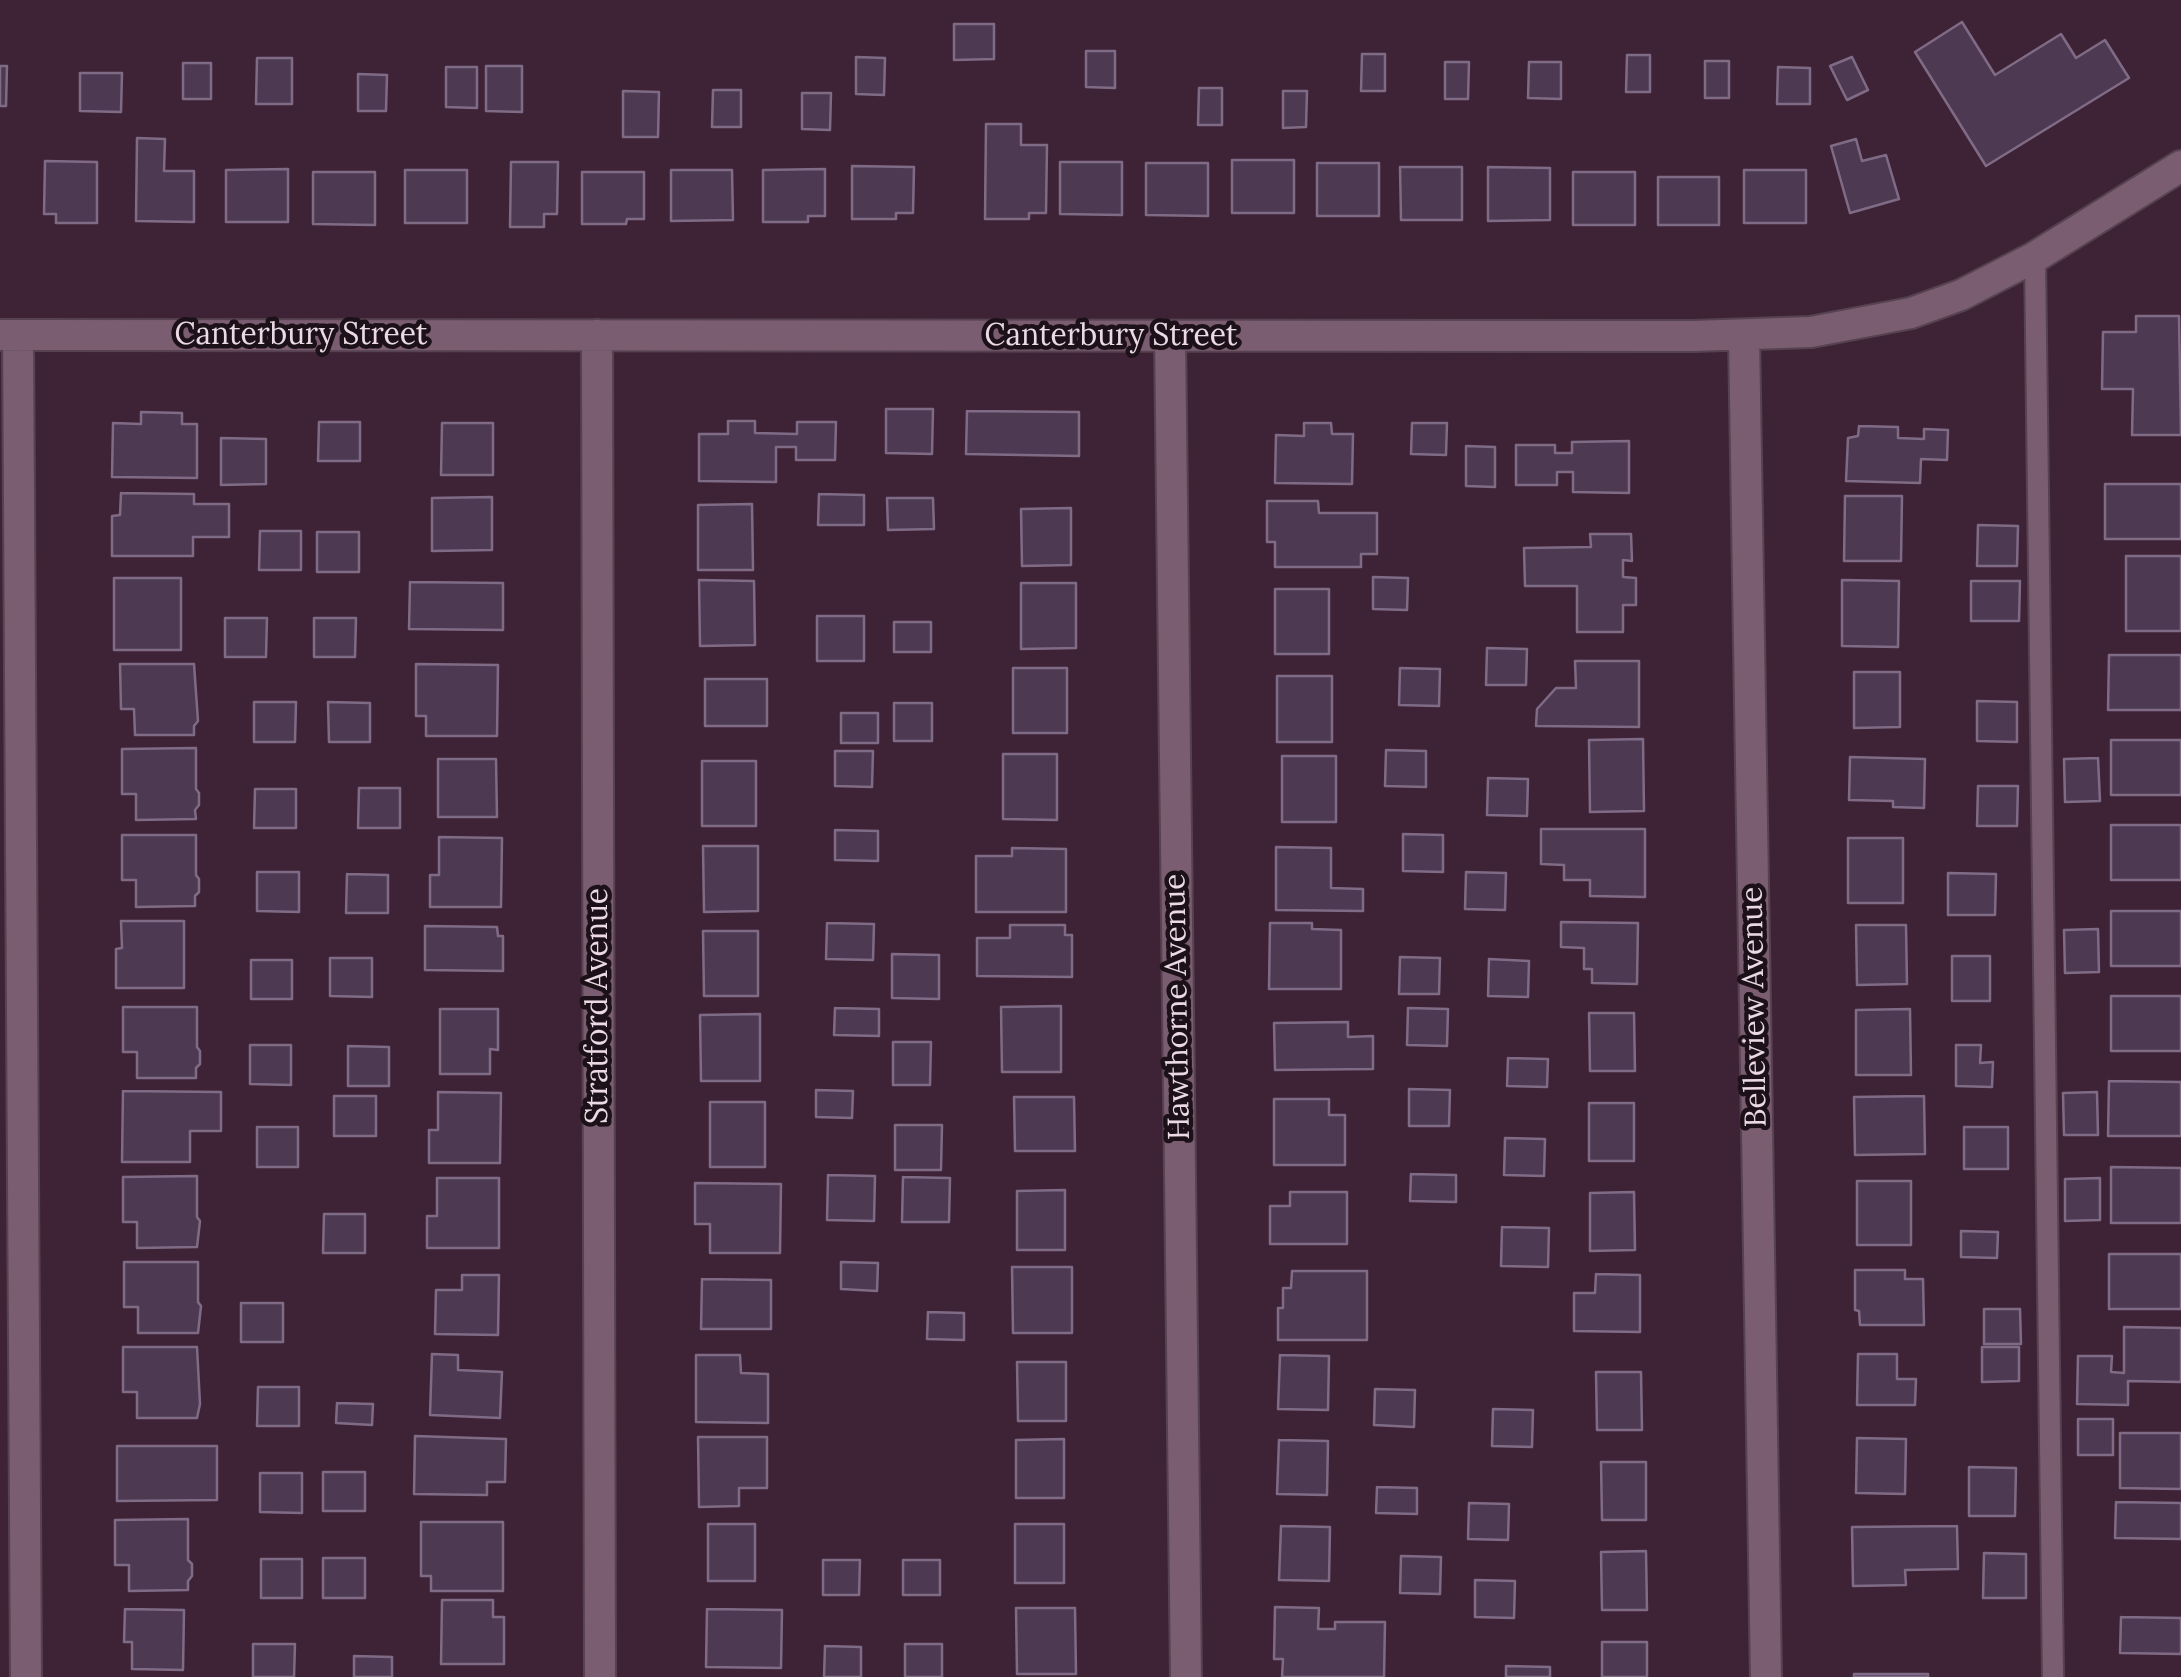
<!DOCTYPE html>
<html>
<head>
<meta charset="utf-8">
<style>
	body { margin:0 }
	canvas { display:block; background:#3d2335 }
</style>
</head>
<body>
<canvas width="2181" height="1677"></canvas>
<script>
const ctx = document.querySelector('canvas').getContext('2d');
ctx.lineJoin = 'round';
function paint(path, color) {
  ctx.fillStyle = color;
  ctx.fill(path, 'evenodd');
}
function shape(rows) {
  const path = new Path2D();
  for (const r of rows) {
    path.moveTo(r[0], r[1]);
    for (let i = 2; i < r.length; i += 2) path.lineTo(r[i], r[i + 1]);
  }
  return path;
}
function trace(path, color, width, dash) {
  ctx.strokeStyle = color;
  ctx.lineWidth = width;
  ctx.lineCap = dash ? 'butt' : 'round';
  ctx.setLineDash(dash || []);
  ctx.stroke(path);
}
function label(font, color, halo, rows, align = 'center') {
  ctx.font = font + ' Lora,serif';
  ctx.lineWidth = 9;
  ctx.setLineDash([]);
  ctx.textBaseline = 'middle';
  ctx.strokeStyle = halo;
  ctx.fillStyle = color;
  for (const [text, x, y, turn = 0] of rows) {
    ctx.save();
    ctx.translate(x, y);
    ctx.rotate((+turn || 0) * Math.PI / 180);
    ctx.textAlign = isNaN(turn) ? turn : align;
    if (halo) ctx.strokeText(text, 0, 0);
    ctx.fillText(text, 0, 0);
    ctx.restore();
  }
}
const building = shape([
	[1962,22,1995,75,2061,34,2076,58,2105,40,2129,78,1986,166,1915,52,1962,22],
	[954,24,994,24,994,59,954,60,954,24],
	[1086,51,1115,51,1115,88,1086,87,1086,51],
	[1362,54,1385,54,1385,91,1361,91,1362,54],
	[1627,55,1650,55,1650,92,1626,92,1627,55],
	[856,57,885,58,884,95,856,94,856,57],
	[1852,57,1868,90,1847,100,1830,66,1852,57],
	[257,58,292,58,292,104,256,104,257,58],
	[1705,61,1729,61,1729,98,1705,98,1705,61],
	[1445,62,1469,62,1468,99,1445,99,1445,62],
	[1529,62,1561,62,1561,99,1528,98,1529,62],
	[183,63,211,63,211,99,183,99,183,63],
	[0,66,7,66,6,106,0,106,0,66],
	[486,66,522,66,522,112,486,111,486,66],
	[446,67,477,67,477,108,446,107,446,67],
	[1778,67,1810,68,1810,104,1777,104,1778,67],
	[80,73,122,73,121,112,80,111,80,73],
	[358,74,387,75,386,111,358,111,358,74],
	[1199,88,1222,88,1222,125,1198,125,1199,88],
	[713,90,741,90,741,127,712,127,713,90],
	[623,91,659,92,658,137,623,137,623,91],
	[1283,91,1307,91,1306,127,1283,128,1283,91],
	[802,93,831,93,830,130,802,129,802,93],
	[986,124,1021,124,1021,145,1047,145,1046,213,1029,213,1029,219,985,219,986,124],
	[137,138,165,139,164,171,194,171,194,222,136,221,137,138],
	[1856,139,1862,161,1886,155,1899,199,1850,213,1831,146,1856,139],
	[1232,160,1294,160,1294,213,1232,213,1232,160],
	[45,161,97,162,97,223,56,223,56,214,44,214,45,161],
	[511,162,558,162,557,214,544,214,544,227,510,227,511,162],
	[1060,162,1122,162,1122,215,1060,214,1060,162],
	[1146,163,1208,163,1208,216,1146,215,1146,163],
	[1317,163,1379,163,1379,216,1317,216,1317,163],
	[852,166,914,167,913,213,896,213,896,219,852,219,852,166],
	[1400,167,1462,167,1462,220,1401,220,1400,167],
	[1488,167,1550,168,1550,220,1488,221,1488,167],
	[288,169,288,222,226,222,226,170,288,169],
	[825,169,825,216,808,216,808,222,763,222,763,170,825,169],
	[405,170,467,170,467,223,405,223,405,170],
	[671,170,732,170,733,220,671,221,671,170],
	[1744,170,1806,170,1806,223,1744,223,1744,170],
	[313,172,375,172,375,225,313,224,313,172],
	[582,172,644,172,644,219,627,219,626,224,582,224,582,172],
	[1573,172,1635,172,1635,225,1573,225,1573,172],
	[1658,177,1719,177,1719,225,1658,225,1658,177],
	[2136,316,2179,316,2181,435,2132,435,2133,389,2102,389,2103,332,2136,332,2136,316],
	[886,409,933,409,932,454,886,453,886,409],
	[967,411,1079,412,1079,456,966,454,967,411],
	[141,412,182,413,182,424,197,424,197,478,112,477,113,423,141,424,141,412],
	[728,421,755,421,755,433,797,434,797,422,836,422,835,460,796,460,796,447,776,447,776,482,699,481,699,434,728,434,728,421],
	[319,422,360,422,360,461,318,461,319,422],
	[442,423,493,423,493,475,441,475,442,423],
	[1304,423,1331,423,1332,434,1353,434,1352,484,1275,483,1276,435,1304,436,1304,423],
	[1412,423,1447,423,1446,455,1411,454,1412,423],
	[1859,426,1898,427,1898,438,1924,439,1924,429,1948,430,1947,460,1921,459,1920,483,1846,481,1848,438,1858,436,1859,426],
	[221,438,266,439,266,484,221,485,221,438],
	[1629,441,1629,493,1573,492,1573,472,1557,472,1557,485,1516,485,1516,445,1555,445,1555,453,1572,453,1572,442,1629,441],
	[1466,446,1495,447,1495,487,1466,486,1466,446],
	[2105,484,2181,484,2181,539,2105,539,2105,484],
	[121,493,194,494,194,504,229,504,229,537,193,537,193,556,112,556,112,516,120,515,121,493],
	[819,494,864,495,864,525,818,525,819,494],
	[1845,496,1902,496,1901,561,1844,561,1845,496],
	[492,497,492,550,432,551,432,498,492,497],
	[887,498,933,498,934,529,888,530,887,498],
	[1267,501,1318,501,1319,513,1377,513,1377,554,1361,554,1361,567,1275,567,1275,542,1267,542,1267,501],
	[752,504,753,570,698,570,698,505,752,504],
	[1071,508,1071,565,1022,566,1021,509,1071,508],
	[1978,525,2018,526,2017,566,1977,566,1978,525],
	[260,531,301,531,301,570,259,570,260,531],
	[317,532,359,532,359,572,317,572,317,532],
	[1590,534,1631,534,1632,561,1623,560,1623,577,1636,578,1636,605,1623,605,1623,632,1577,632,1577,586,1525,586,1524,548,1591,547,1590,534],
	[2126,556,2181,556,2181,631,2126,631,2126,556],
	[1373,577,1408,578,1407,610,1373,609,1373,577],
	[114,578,181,578,181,650,114,650,114,578],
	[699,580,754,581,755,645,700,646,699,580],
	[1842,580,1899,581,1898,647,1842,646,1842,580],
	[1971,581,2020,581,2019,621,1971,621,1971,581],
	[410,582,503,583,503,630,409,629,410,582],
	[1021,583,1076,583,1076,648,1021,649,1021,583],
	[1275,589,1329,589,1329,654,1275,654,1275,589],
	[817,616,864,616,864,661,817,661,817,616],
	[225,618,267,618,266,657,225,657,225,618],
	[314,618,356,618,355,657,314,657,314,618],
	[894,622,931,622,931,652,894,652,894,622],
	[1487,648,1527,649,1526,685,1486,685,1487,648],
	[2109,655,2181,655,2181,710,2108,710,2109,655],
	[1575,661,1639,661,1639,727,1536,726,1537,709,1556,688,1576,688,1575,661],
	[120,664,194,664,198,721,194,726,194,735,135,735,134,709,121,709,120,664],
	[416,664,498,665,497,736,426,736,426,716,416,716,416,664],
	[1013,668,1067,668,1067,733,1013,733,1013,668],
	[1400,668,1440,669,1439,706,1399,705,1400,668],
	[1854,672,1900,672,1900,727,1854,728,1854,672],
	[1277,676,1332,676,1332,742,1277,742,1277,676],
	[705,679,767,679,767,726,705,726,705,679],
	[1977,701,2017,702,2017,742,1977,741,1977,701],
	[254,702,296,702,295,742,254,742,254,702],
	[328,702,370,703,370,742,329,742,328,702],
	[894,703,932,703,932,741,894,741,894,703],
	[841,713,878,713,878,743,841,743,841,713],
	[1643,739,1644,811,1590,812,1589,740,1643,739],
	[2111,740,2181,740,2181,795,2111,795,2111,740],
	[196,748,196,789,199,793,199,805,195,810,196,819,136,820,136,794,122,794,122,749,196,748],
	[1386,750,1426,751,1426,787,1385,786,1386,750],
	[835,751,873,751,872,787,835,786,835,751],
	[1003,754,1057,754,1057,820,1003,819,1003,754],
	[1282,756,1336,756,1336,822,1282,822,1282,756],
	[1850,757,1925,759,1924,808,1893,807,1893,801,1849,800,1850,757],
	[2098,758,2100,801,2065,802,2064,759,2098,758],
	[438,759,496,759,497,817,438,817,438,759],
	[702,761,756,761,756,826,702,826,702,761],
	[1488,778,1528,779,1527,816,1487,815,1488,778],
	[1978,786,2018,786,2017,826,1977,826,1978,786],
	[359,788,400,788,400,828,358,828,359,788],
	[255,789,296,789,296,828,254,828,255,789],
	[2111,825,2181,825,2181,880,2111,880,2111,825],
	[1541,829,1645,829,1645,897,1590,896,1590,880,1564,880,1564,865,1541,864,1541,829],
	[835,830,878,831,878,861,835,860,835,830],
	[1403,834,1443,835,1443,872,1403,871,1403,834],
	[122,835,196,835,196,875,199,879,199,892,195,896,195,906,136,907,136,880,122,880,122,835],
	[439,837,502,838,501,907,430,907,430,875,439,875,439,837],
	[1848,838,1903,838,1903,903,1848,903,1848,838],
	[703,846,758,846,758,911,704,912,703,846],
	[1276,847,1331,848,1331,888,1363,889,1363,911,1276,910,1276,847],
	[1012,848,1066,849,1066,912,976,912,976,856,1012,856,1012,848],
	[257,872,299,872,299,912,257,911,257,872],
	[1466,872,1506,873,1505,910,1465,909,1466,872],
	[1948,873,1996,874,1995,915,1948,915,1948,873],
	[347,874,388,875,388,913,346,913,347,874],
	[2111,911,2181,911,2181,966,2111,966,2111,911],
	[121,921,184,921,184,988,116,988,116,949,122,948,121,921],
	[1561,922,1638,923,1637,984,1592,983,1592,969,1584,969,1584,948,1561,947,1561,922],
	[827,923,874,924,873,960,826,959,827,923],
	[1270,923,1312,923,1312,929,1341,930,1341,989,1269,989,1270,923],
	[1010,925,1065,925,1065,935,1072,935,1072,977,977,976,977,938,1010,938,1010,925],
	[1856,925,1906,925,1907,984,1857,985,1856,925],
	[425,926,497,927,498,936,503,936,503,971,425,970,425,926],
	[2098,929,2099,972,2065,973,2064,930,2098,929],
	[703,931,758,931,758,996,704,996,703,931],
	[892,954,939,955,939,999,892,998,892,954],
	[1952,956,1990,956,1990,1001,1952,1001,1952,956],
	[1400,957,1440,958,1439,994,1399,994,1400,957],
	[330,958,372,958,372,997,330,996,330,958],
	[1489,959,1529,961,1528,997,1488,996,1489,959],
	[251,960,292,960,292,999,251,999,251,960],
	[2111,996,2181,996,2181,1051,2111,1051,2111,996],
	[1061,1006,1061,1072,1002,1072,1001,1007,1061,1006],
	[123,1007,197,1007,197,1047,200,1051,200,1064,196,1068,196,1078,137,1078,137,1052,123,1052,123,1007],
	[835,1008,879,1009,879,1036,834,1035,835,1008],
	[1408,1008,1448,1009,1447,1046,1407,1045,1408,1008],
	[440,1009,498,1009,498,1050,490,1049,490,1074,440,1074,440,1009],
	[1910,1009,1911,1075,1856,1075,1856,1010,1910,1009],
	[1589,1013,1634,1013,1635,1071,1590,1071,1589,1013],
	[760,1014,760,1081,701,1081,700,1015,760,1014],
	[1348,1022,1348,1037,1373,1036,1373,1069,1275,1070,1274,1023,1348,1022],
	[893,1042,931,1042,930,1085,893,1085,893,1042],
	[250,1045,291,1045,291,1085,250,1084,250,1045],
	[1956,1045,1981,1045,1980,1063,1993,1062,1992,1087,1956,1086,1956,1045],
	[348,1046,389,1047,389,1086,348,1086,348,1046],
	[1508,1058,1548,1059,1547,1087,1507,1086,1508,1058],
	[2109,1081,2181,1082,2181,1136,2108,1136,2109,1081],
	[1409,1089,1450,1090,1449,1126,1409,1126,1409,1089],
	[816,1090,853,1091,852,1118,816,1117,816,1090],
	[123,1091,221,1092,221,1131,190,1131,190,1162,122,1162,123,1091],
	[438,1092,501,1093,500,1163,429,1163,429,1130,438,1130,438,1092],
	[2097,1092,2098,1135,2064,1135,2063,1093,2097,1092],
	[334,1096,376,1096,376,1136,334,1136,334,1096],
	[1924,1096,1925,1154,1855,1155,1854,1097,1924,1096],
	[1014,1097,1074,1097,1075,1151,1015,1151,1014,1097],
	[1274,1099,1329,1099,1329,1115,1345,1115,1345,1165,1274,1165,1274,1099],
	[710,1102,765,1102,765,1167,710,1167,710,1102],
	[1589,1103,1634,1103,1634,1161,1589,1161,1589,1103],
	[895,1125,942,1125,941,1170,895,1170,895,1125],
	[257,1127,298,1127,298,1167,257,1167,257,1127],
	[1964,1127,2008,1127,2008,1169,1964,1169,1964,1127],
	[1505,1138,1545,1139,1544,1176,1504,1175,1505,1138],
	[2111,1167,2181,1168,2181,1223,2111,1223,2111,1167],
	[1411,1174,1456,1175,1456,1202,1410,1201,1411,1174],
	[828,1175,875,1176,874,1221,827,1220,828,1175],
	[197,1176,197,1217,200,1221,197,1247,137,1248,137,1222,123,1222,123,1177,197,1176],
	[903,1177,950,1178,949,1222,902,1222,903,1177],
	[437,1178,499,1178,499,1248,427,1248,427,1216,437,1216,437,1178],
	[2100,1178,2100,1220,2065,1221,2065,1179,2100,1178],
	[1857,1181,1911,1181,1911,1245,1857,1245,1857,1181],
	[695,1183,781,1184,780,1253,710,1253,710,1224,695,1224,695,1183],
	[1065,1190,1065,1250,1017,1250,1017,1191,1065,1190],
	[1290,1192,1347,1192,1347,1244,1270,1244,1270,1206,1290,1206,1290,1192],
	[1634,1192,1635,1250,1590,1251,1590,1193,1634,1192],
	[324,1214,365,1214,365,1253,323,1253,324,1214],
	[1502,1227,1549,1228,1548,1267,1501,1266,1502,1227],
	[1961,1231,1998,1232,1997,1258,1961,1257,1961,1231],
	[2109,1254,2181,1254,2181,1309,2109,1309,2109,1254],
	[124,1262,198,1262,198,1302,201,1306,198,1333,138,1333,138,1307,124,1307,124,1262],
	[841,1262,878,1263,877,1291,841,1289,841,1262],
	[1012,1267,1072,1267,1072,1333,1013,1333,1012,1267],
	[1855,1270,1905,1270,1905,1279,1923,1279,1924,1325,1860,1325,1859,1311,1855,1310,1855,1270],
	[1292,1271,1367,1271,1367,1340,1278,1340,1278,1308,1283,1308,1283,1288,1291,1288,1292,1271],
	[1596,1274,1640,1275,1640,1332,1574,1331,1574,1293,1595,1293,1596,1274],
	[462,1275,499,1275,498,1335,435,1334,436,1290,462,1290,462,1275],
	[702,1279,771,1280,771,1329,701,1329,702,1279],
	[241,1303,283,1303,283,1342,241,1342,241,1303],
	[1984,1309,2020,1309,2021,1344,1984,1344,1984,1309],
	[928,1312,964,1313,964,1340,927,1339,928,1312],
	[2124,1327,2181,1328,2181,1382,2128,1381,2128,1405,2077,1404,2078,1356,2112,1356,2111,1372,2124,1373,2124,1327],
	[123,1347,197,1347,200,1404,197,1418,137,1418,137,1392,123,1392,123,1347],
	[1982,1347,2019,1347,2019,1381,1982,1382,1982,1347],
	[432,1354,458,1355,458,1370,502,1372,500,1418,430,1415,432,1354],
	[1858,1354,1897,1354,1897,1379,1916,1379,1915,1405,1857,1405,1858,1354],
	[696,1355,740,1355,741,1373,768,1374,768,1423,696,1422,696,1355],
	[1280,1355,1329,1356,1328,1410,1278,1409,1280,1355],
	[1017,1362,1066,1362,1066,1421,1018,1421,1017,1362],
	[1596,1372,1641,1372,1642,1430,1597,1430,1596,1372],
	[258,1387,299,1387,299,1426,257,1426,258,1387],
	[1375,1389,1415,1390,1414,1427,1374,1425,1375,1389],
	[337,1403,373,1404,372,1425,336,1423,337,1403],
	[1493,1409,1533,1410,1532,1447,1492,1446,1493,1409],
	[2078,1419,2113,1419,2113,1455,2078,1455,2078,1419],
	[2120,1433,2181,1433,2181,1489,2120,1488,2120,1433],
	[415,1436,506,1439,505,1482,487,1482,487,1495,414,1494,415,1436],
	[698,1437,767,1437,767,1488,739,1488,739,1506,699,1507,698,1437],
	[1857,1438,1906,1439,1905,1494,1856,1493,1857,1438],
	[1064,1439,1064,1498,1016,1498,1016,1440,1064,1439],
	[1279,1440,1328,1441,1327,1495,1277,1494,1279,1440],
	[117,1446,217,1446,217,1500,117,1501,117,1446],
	[1601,1462,1646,1462,1646,1520,1602,1520,1601,1462],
	[1969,1467,2016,1468,2015,1516,1969,1516,1969,1467],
	[323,1472,365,1472,365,1511,323,1511,323,1472],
	[260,1473,302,1473,302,1513,260,1512,260,1473],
	[1377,1487,1417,1488,1417,1514,1376,1513,1377,1487],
	[2116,1502,2181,1503,2181,1539,2115,1538,2116,1502],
	[1469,1503,1509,1504,1508,1540,1468,1539,1469,1503],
	[188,1519,188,1560,192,1564,192,1576,188,1581,188,1590,129,1591,129,1565,115,1565,115,1520,188,1519],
	[421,1522,503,1522,503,1591,431,1591,431,1576,421,1576,421,1522],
	[708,1524,755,1524,755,1581,708,1581,708,1524],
	[1015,1524,1064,1524,1064,1583,1015,1583,1015,1524],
	[1281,1526,1330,1527,1329,1581,1279,1580,1281,1526],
	[1957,1526,1958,1569,1905,1570,1906,1585,1853,1586,1852,1527,1957,1526],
	[1646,1551,1647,1610,1602,1610,1601,1552,1646,1551],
	[1984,1553,2026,1554,2026,1598,1983,1598,1984,1553],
	[1401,1556,1441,1557,1440,1594,1400,1593,1401,1556],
	[323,1558,365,1558,365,1598,323,1598,323,1558],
	[261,1559,302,1559,302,1598,261,1598,261,1559],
	[823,1560,860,1560,859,1595,823,1595,823,1560],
	[903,1560,940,1560,940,1595,903,1595,903,1560],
	[1475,1580,1515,1581,1514,1618,1475,1617,1475,1580],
	[442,1600,493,1600,493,1617,504,1617,504,1664,441,1664,442,1600],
	[1275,1607,1319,1608,1318,1629,1335,1629,1335,1622,1385,1622,1384,1677,1282,1677,1283,1659,1274,1659,1275,1607],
	[1016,1608,1075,1608,1076,1674,1017,1674,1016,1608],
	[125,1609,184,1610,183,1670,132,1669,132,1642,124,1642,125,1609],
	[707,1609,782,1610,781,1668,706,1667,707,1609],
	[2121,1617,2181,1618,2181,1654,2120,1653,2121,1617],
	[1602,1642,1647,1642,1647,1677,1602,1677,1602,1642],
	[253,1644,295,1644,294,1677,253,1677,253,1644],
	[905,1644,942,1644,942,1677,905,1677,905,1644],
	[825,1646,861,1647,861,1677,824,1677,825,1646],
	[354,1656,392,1657,392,1677,354,1677,354,1656],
	[1506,1666,1550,1667,1550,1677,1506,1677,1506,1666],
	[1854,1674,1928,1674,1928,1677,1854,1677,1854,1674]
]);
const lane = shape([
	[2035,257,2053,1677]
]);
const street = shape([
	[0,335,1694,336,1811,332,1911,313,1961,295,2035,257,2181,166],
	[18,335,26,1677],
	[597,335,600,1677],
	[1170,336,1186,1677],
	[1744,336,1766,1677]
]);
const streetNames = [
	["Canterbury Street",301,335],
	["Canterbury Street",1111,336],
	["Stratford Avenue",598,1006,-90],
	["Hawthorne Avenue",1178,1007,-91],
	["Belleview Avenue",1755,1007,-91]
];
paint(building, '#4d3a52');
trace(building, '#806b86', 2.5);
trace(lane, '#574251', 24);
trace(street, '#574251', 34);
trace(lane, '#7a5d71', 20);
trace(street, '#7a5d71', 30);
label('30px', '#ebdae5', '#1d1119', streetNames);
</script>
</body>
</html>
